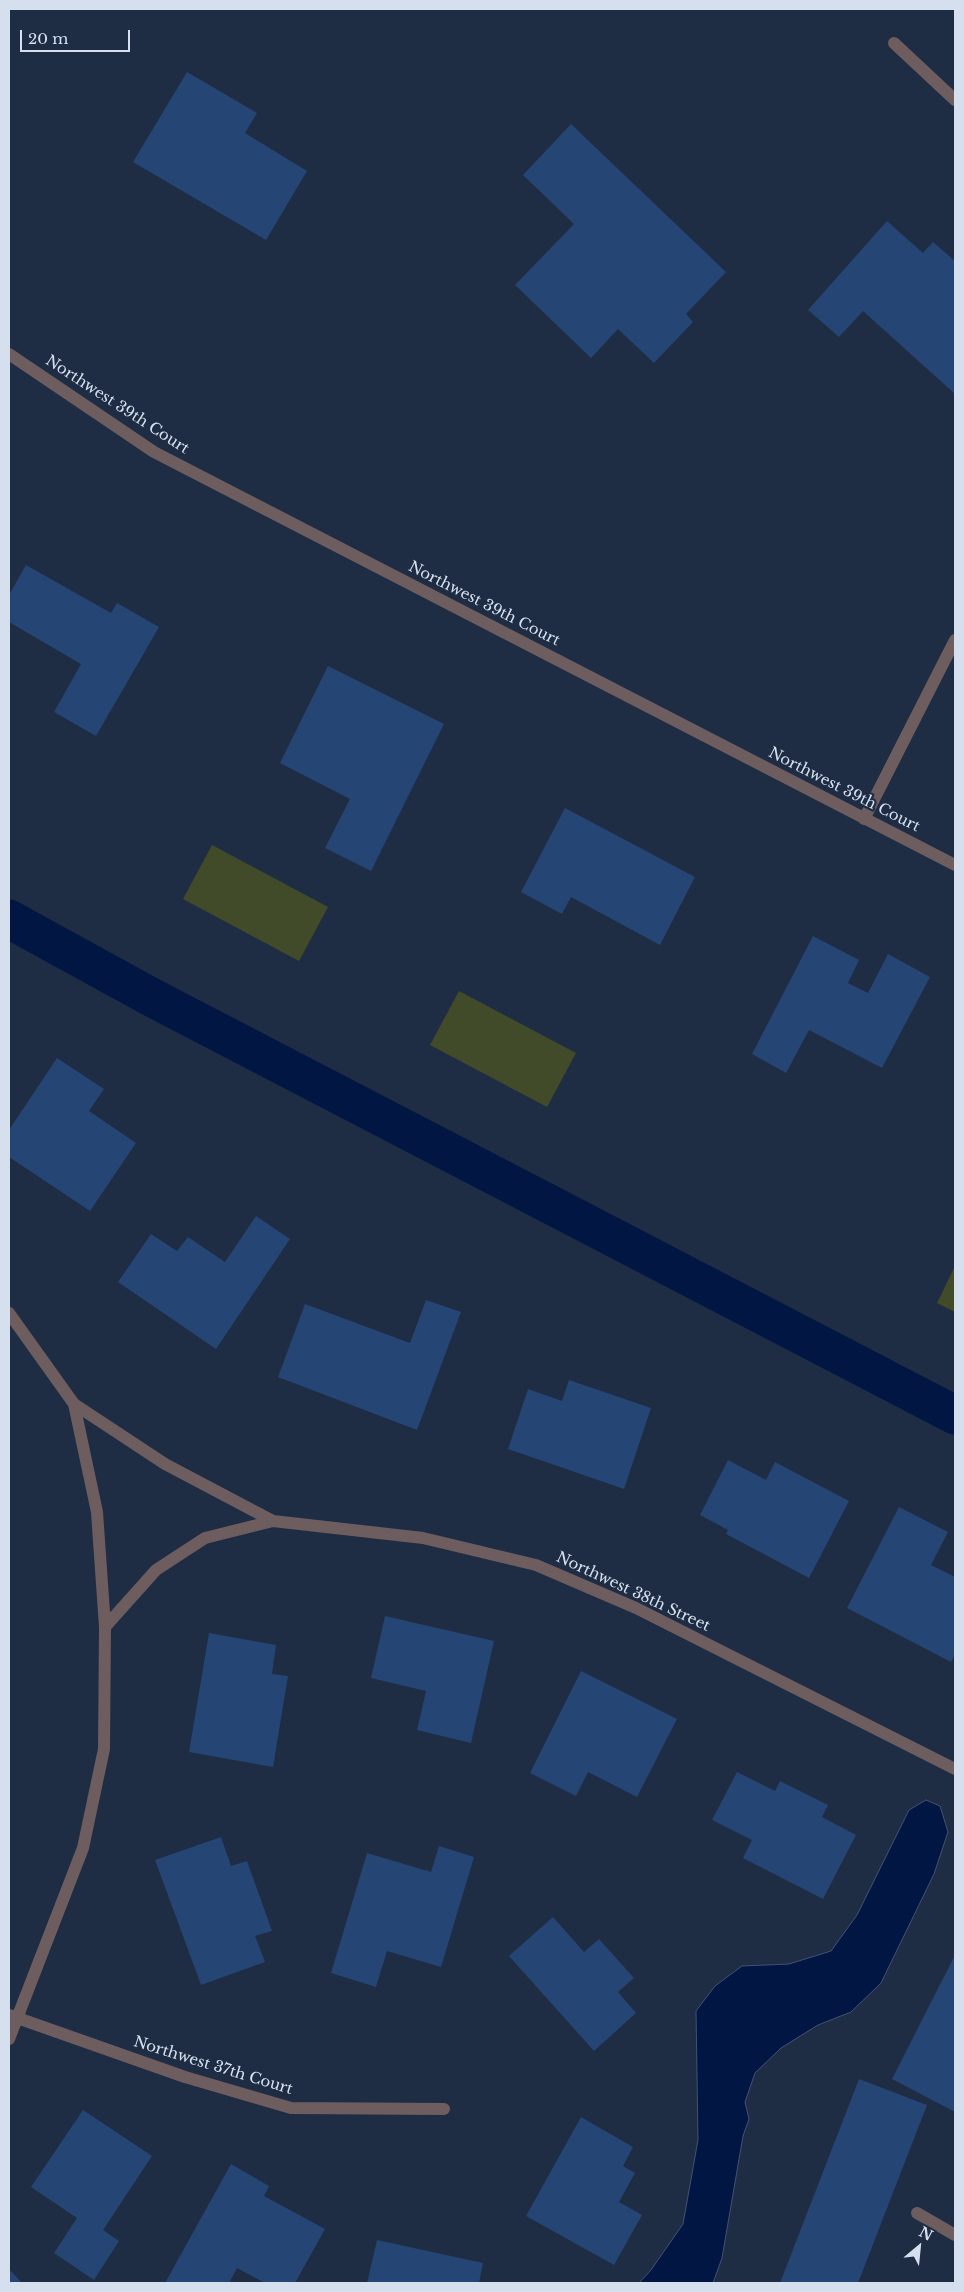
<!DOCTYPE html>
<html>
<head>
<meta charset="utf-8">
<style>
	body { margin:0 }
	#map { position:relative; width:964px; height:2292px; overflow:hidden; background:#1e2d44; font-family:"Libre Baskerville",serif }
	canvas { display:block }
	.frame { position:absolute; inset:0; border:10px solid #d5dfee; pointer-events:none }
	.north { position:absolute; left:894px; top:2222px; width:50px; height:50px; -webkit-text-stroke:4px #1e2d44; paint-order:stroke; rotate:28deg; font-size:14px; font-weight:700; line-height:20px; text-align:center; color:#d5dfee }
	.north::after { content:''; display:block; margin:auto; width:18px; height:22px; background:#d5dfee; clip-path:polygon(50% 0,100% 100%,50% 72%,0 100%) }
	.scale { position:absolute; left:20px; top:30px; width:110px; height:22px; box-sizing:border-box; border:2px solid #d5dfee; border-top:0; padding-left:6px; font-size:15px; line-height:18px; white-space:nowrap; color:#d5dfee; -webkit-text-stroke:4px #1e2d44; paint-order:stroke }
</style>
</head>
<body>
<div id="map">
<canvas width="964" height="2292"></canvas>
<div class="frame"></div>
<div class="north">N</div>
<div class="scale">20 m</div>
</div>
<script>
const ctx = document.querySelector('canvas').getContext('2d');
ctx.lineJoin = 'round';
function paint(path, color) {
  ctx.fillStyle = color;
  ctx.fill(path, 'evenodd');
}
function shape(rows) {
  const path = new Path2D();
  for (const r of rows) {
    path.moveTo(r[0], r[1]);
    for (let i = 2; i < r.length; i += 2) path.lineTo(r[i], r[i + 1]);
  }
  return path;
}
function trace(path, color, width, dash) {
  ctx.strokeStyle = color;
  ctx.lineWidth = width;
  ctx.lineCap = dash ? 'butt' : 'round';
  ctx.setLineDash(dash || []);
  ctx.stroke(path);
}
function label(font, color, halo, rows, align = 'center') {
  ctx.font = font + ' "Libre Baskerville",serif';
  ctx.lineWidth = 4.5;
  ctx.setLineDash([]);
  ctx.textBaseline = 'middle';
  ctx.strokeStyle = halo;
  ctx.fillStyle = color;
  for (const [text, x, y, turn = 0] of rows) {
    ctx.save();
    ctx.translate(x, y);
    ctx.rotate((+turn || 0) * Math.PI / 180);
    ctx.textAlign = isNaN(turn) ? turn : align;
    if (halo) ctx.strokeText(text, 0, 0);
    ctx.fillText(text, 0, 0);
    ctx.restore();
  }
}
const green = shape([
	[212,845,328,907,299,961,183,899],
	[459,991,576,1053,547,1107,430,1045],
	[955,1266,955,1312,937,1303]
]);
const water = shape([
	[926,1800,940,1806,948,1832,934,1874,881,1983,851,2012,818,2025,781,2048,755,2073,745,2102,749,2119,743,2136,722,2258,713,2283,639,2283,651,2270,683,2224,698,2140,696,2011,715,1986,742,1966,789,1964,831,1951,857,1915,909,1810,926,1800]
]);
const canal = shape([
	[9,919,151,997,955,1415]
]);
const building = shape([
	[187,72,257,113,245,133,307,171,266,240,133,162],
	[571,124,726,272,686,314,693,322,654,363,618,329,591,358,515,285,574,224,523,175],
	[887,221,923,253,933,242,955,261,955,394,863,311,839,337,808,310],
	[26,565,111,613,117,603,159,627,96,736,54,712,81,664,9,622,9,595],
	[328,666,444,724,371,871,325,848,350,799,280,763],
	[565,808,695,877,660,945,571,897,562,914,521,892],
	[813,936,859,960,848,983,868,993,888,954,930,977,882,1068,809,1030,786,1073,752,1054],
	[57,1058,104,1089,89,1111,136,1143,90,1211,9,1157,9,1130],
	[256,1216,290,1239,216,1349,118,1282,151,1234,177,1251,188,1237,225,1262],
	[426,1300,461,1312,417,1430,278,1377,305,1304,410,1343],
	[569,1380,651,1408,624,1489,508,1449,528,1389,562,1401],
	[728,1460,766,1480,775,1462,849,1501,809,1578,726,1534,728,1530,700,1515],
	[899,1507,948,1532,931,1565,955,1577,955,1654,951,1662,847,1608],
	[385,1616,494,1641,471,1743,417,1730,426,1691,371,1678],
	[209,1633,276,1645,272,1674,288,1676,273,1767,189,1752],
	[581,1671,677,1719,637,1797,588,1772,576,1796,530,1773],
	[737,1772,775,1791,780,1781,828,1805,822,1817,856,1835,823,1899,743,1858,752,1840,712,1820],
	[221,1837,231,1866,247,1861,272,1931,255,1936,265,1962,201,1985,155,1860],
	[439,1846,474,1857,441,1967,387,1951,376,1987,331,1973,367,1853,431,1872],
	[553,1917,584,1952,599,1939,634,1978,618,1992,636,2013,594,2051,509,1956],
	[955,1955,955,2112,892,2079],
	[859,2079,927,2105,858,2283,780,2283],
	[83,2110,152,2156,103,2230,119,2241,94,2280,54,2253,77,2218,31,2187],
	[581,2117,633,2147,623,2166,635,2173,619,2202,642,2215,614,2265,526,2216],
	[231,2164,269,2186,264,2196,325,2229,295,2283,265,2283,237,2268,229,2283,165,2283],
	[377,2240,483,2263,479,2283,367,2283],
	[9,2269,22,2283,9,2283]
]);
const lane = shape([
	[917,2213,955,2235]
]);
const street = shape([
	[894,43,955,100],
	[9,354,154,452,955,865],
	[864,819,955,640],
	[9,1313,74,1404,165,1464,273,1521],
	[105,1627,156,1570,205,1538,273,1521,423,1538,536,1565,636,1608,955,1769],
	[9,2015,185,2077,291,2108,444,2109],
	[9,2039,83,1848,104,1749,105,1627,97,1512,74,1404]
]);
const streetNames = [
	["Northwest 39th Court",117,405,33],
	["Northwest 39th Court",484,604,27],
	["Northwest 39th Court",844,790,27],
	["Northwest 38th Street",633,1592,25],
	["Northwest 37th Court",213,2066,17]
];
paint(green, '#424b29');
paint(water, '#021643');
trace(water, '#415276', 1);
trace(canal, '#021643', 39);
paint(building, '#254575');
trace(lane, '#6d5d5f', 12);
trace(street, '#6d5d5f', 12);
label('15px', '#d5dfee', '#1e2d44', streetNames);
</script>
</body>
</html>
